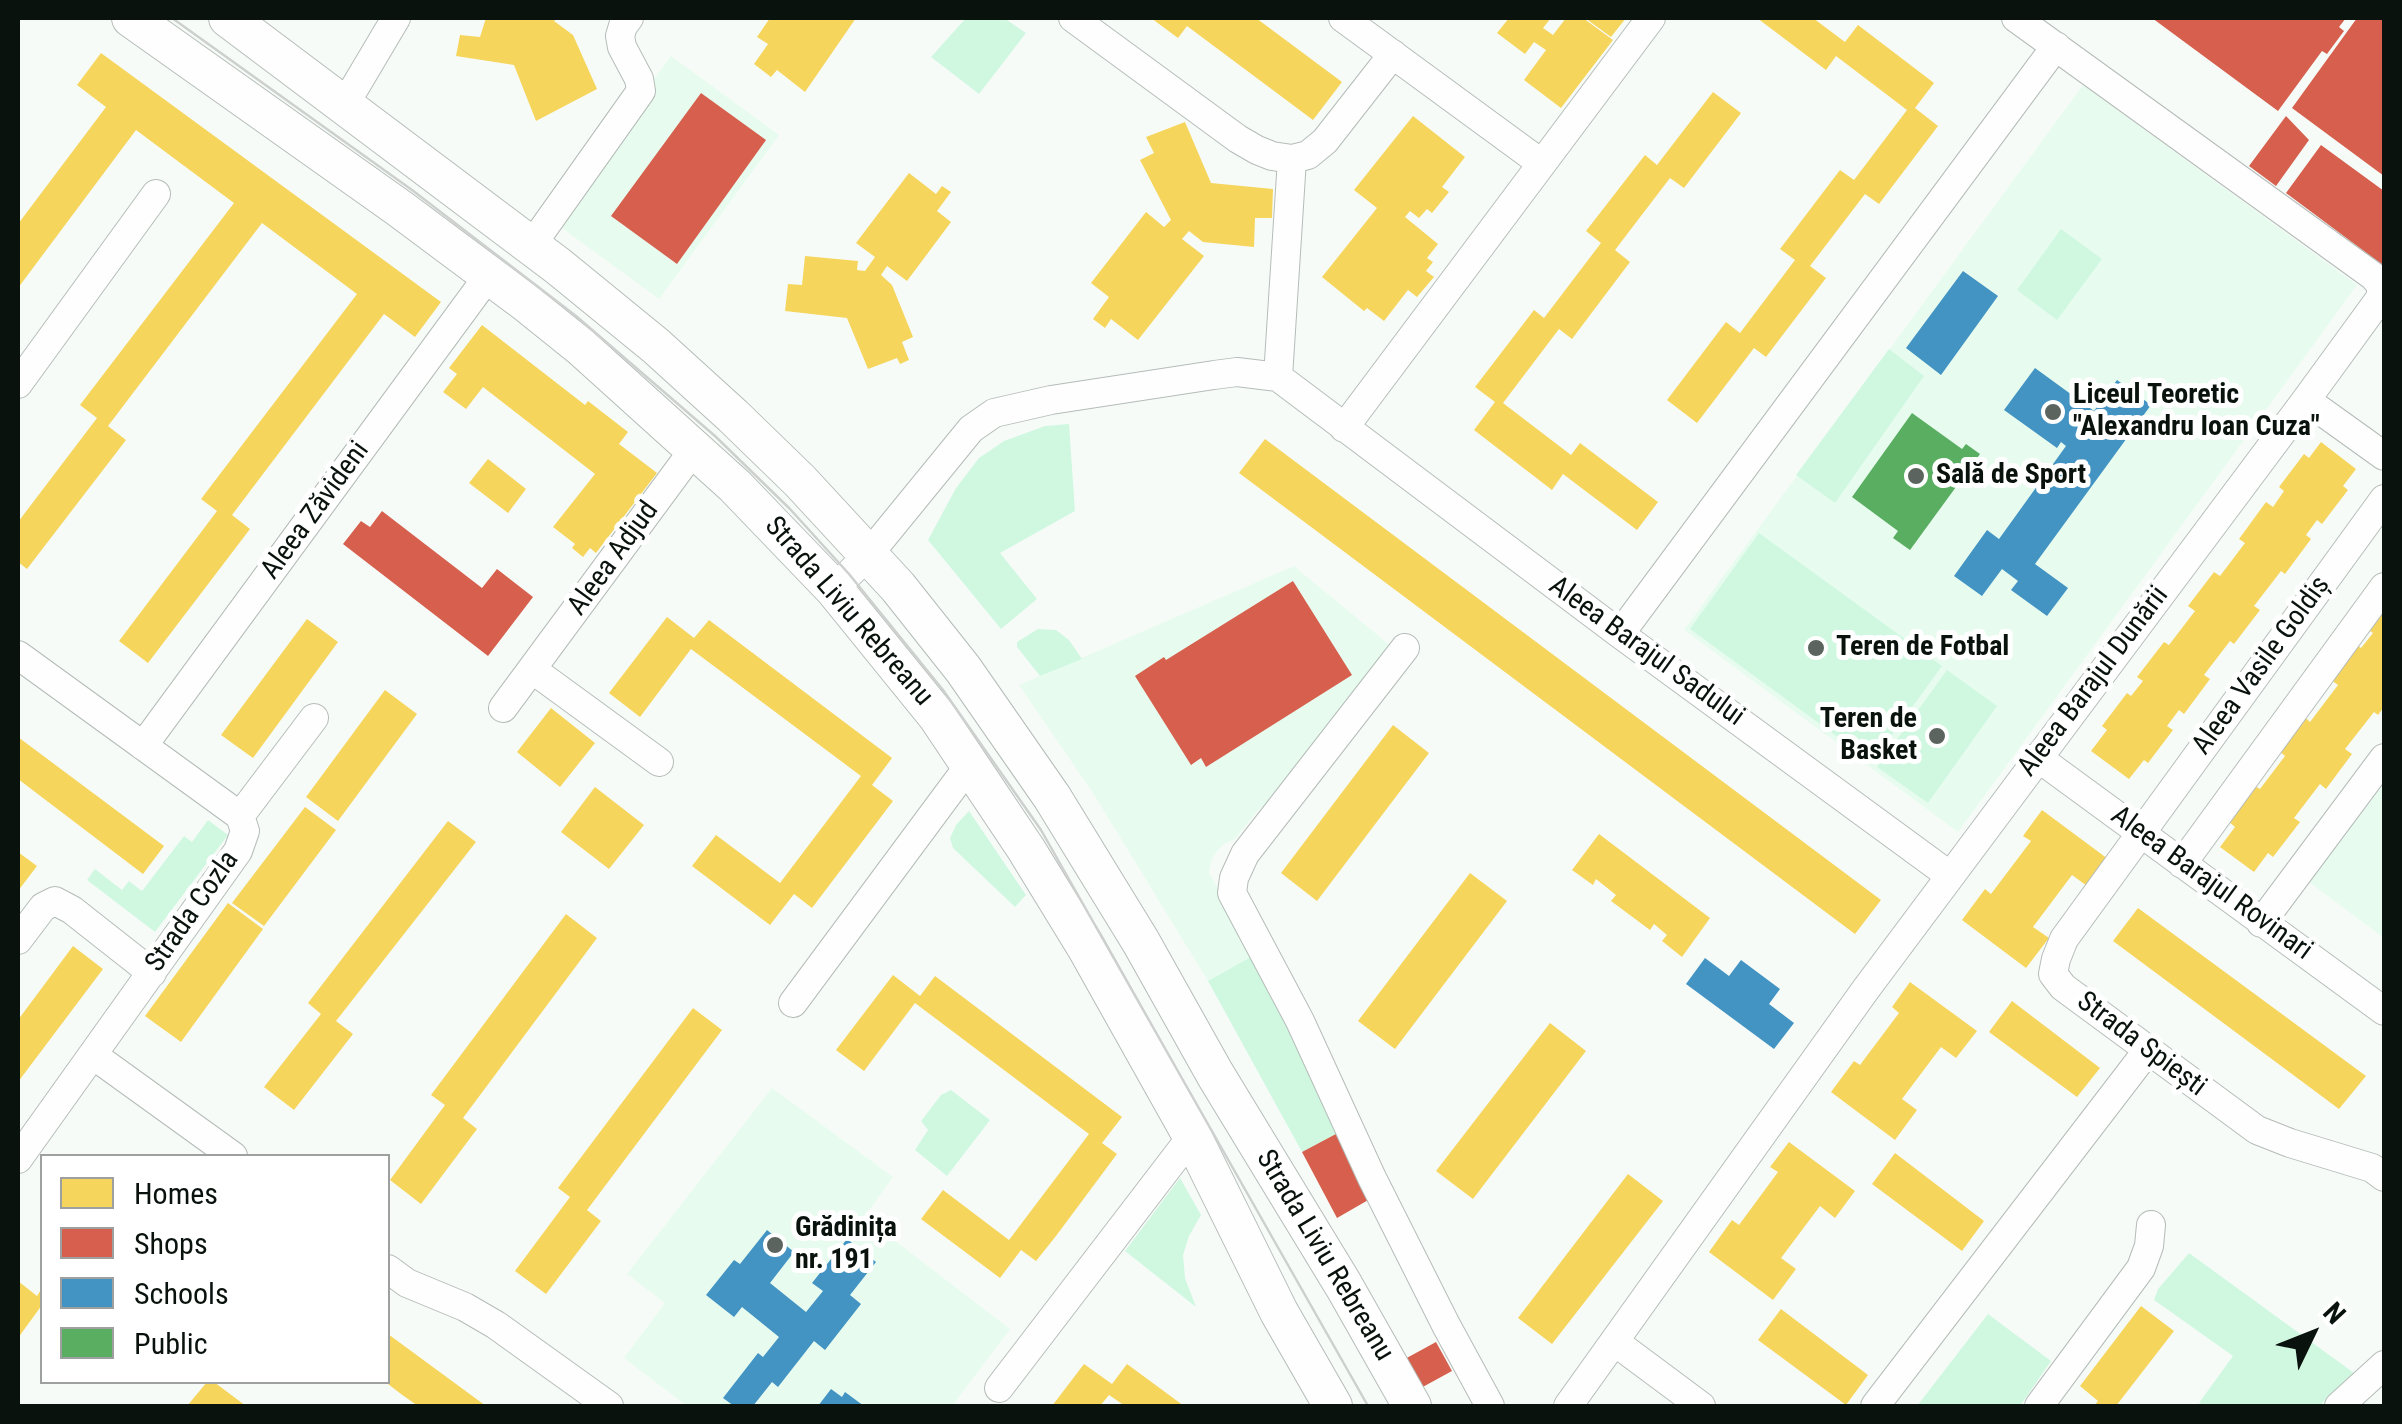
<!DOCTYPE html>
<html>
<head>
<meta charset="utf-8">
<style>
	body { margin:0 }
	#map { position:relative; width:2402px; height:1424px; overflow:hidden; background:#f6fbf8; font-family:"Roboto Condensed",sans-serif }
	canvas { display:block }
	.frame { position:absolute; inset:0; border:20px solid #09120d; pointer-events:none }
	.legend { position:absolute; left:40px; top:1154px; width:350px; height:230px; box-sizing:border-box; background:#fff; border:2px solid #9da09e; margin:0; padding:12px 18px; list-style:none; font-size:30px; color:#09120d }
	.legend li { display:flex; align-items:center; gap:20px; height:50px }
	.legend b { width:50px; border:2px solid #9da09e }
	.north { position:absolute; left:2262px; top:1284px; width:100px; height:100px; -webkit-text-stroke:8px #fff; paint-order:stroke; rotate:47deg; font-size:28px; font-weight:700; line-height:40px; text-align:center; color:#09120d }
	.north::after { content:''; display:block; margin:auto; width:35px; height:45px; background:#09120d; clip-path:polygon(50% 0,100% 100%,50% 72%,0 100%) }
</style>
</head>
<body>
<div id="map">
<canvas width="2402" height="1424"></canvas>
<div class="frame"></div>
<ul class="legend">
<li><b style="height:28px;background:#f6d55c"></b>Homes</li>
<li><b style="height:28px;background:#d6604d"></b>Shops</li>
<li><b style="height:28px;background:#4393c3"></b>Schools</li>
<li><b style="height:28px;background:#5aae61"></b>Public</li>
</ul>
<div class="north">N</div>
</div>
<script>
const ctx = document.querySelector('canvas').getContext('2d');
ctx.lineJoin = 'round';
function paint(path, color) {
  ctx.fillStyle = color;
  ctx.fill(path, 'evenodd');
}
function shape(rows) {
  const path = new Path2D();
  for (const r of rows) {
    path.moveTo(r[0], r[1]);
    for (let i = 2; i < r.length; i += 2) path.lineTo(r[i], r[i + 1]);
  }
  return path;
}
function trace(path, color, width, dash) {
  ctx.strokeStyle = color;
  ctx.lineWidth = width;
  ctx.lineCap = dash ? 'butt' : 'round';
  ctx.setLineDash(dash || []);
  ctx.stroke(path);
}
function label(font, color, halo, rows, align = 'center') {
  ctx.font = font + ' "Roboto Condensed",sans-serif';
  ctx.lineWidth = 10;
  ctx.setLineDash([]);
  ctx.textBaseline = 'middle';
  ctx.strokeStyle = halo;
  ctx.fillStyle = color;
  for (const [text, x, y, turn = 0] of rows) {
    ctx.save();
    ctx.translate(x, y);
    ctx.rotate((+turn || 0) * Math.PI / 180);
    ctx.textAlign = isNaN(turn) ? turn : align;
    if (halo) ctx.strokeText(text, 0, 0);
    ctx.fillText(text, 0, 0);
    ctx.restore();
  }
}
const built = shape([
	[671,56,779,135,659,299,551,220],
	[2083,85,2357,285,1958,832,1684,630],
	[1294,566,1392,647,1269,801,1258,810,1235,839,1224,844,1217,851,1211,861,1209,873,1256,954,1208,981,1093,793,1019,685],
	[2384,784,2384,938,2309,882],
	[772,1088,893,1177,864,1217,1010,1329,952,1406,687,1406,624,1358,665,1303,627,1274]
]);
const green = shape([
	[966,18,1004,18,1026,33,979,94,931,57],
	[2061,229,2102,259,2057,320,2017,290],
	[1889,349,1924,376,1835,503,1796,475],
	[1069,424,1075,511,1000,553,1037,599,1001,629,928,540,956,488,979,458,1004,441,1045,426],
	[1759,533,1942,666,1872,762,1690,629],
	[1038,629,1056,630,1069,640,1082,659,1040,676,1017,647,1017,642],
	[1947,670,1997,706,1928,803,1877,767],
	[969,811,1026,895,1015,907,953,848,950,838,956,825],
	[208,820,228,835,155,932,87,880,95,869,122,890,129,881,142,891,184,836,192,842],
	[1256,954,1347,1129,1302,1152,1208,981],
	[951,1090,990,1120,947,1176,915,1150,928,1130,921,1121,941,1095],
	[1180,1178,1201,1215,1189,1236,1183,1255,1185,1278,1196,1307,1125,1251],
	[2189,1253,2354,1373,2319,1406,2204,1406,2199,1403,2233,1356,2154,1300,2158,1289],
	[1988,1314,2051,1361,2020,1406,1917,1406]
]);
const homes = shape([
	[486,18,557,18,554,21,573,35,597,89,536,121,514,65,456,56,460,35,480,37],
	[770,18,856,18,805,92,777,70,771,77,754,64,768,44,757,37],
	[1151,18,1256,18,1342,82,1313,120,1187,26,1178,38],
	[1509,18,1551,18,1543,28,1553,35,1566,18,1583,18,1613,40,1561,108,1524,80,1546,50,1534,42,1525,54,1497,33],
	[1585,18,1626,18,1611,37],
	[1757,18,1813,18,1845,42,1858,25,1934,83,1915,108,1938,126,1879,204,1865,194,1810,266,1826,278,1766,357,1754,348,1697,423,1667,400,1726,322,1740,333,1795,260,1780,249,1840,170,1854,180,1907,110,1836,56,1826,70],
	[101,53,441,302,415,337,384,314,232,515,250,529,148,663,119,641,217,511,201,499,357,294,262,223,108,426,126,440,27,569,18,562,18,522,97,418,80,405,234,203,136,130,18,288,18,224,106,107,77,85],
	[1713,92,1741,113,1684,188,1670,178,1615,250,1630,262,1572,339,1559,329,1503,403,1571,455,1580,443,1658,502,1637,530,1563,474,1552,490,1474,430,1495,402,1475,387,1534,310,1544,318,1601,243,1586,231,1645,155,1657,165],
	[1413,116,1465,157,1442,187,1449,192,1432,213,1427,209,1419,218,1410,211,1405,217,1438,244,1427,258,1433,262,1426,271,1434,277,1417,297,1408,290,1384,321,1367,308,1364,311,1322,277,1377,208,1354,190],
	[1185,122,1211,183,1273,189,1272,218,1255,218,1254,247,1203,242,1189,231,1182,239,1204,256,1138,340,1111,319,1105,328,1093,319,1109,297,1091,283,1146,212,1164,227,1171,220,1140,160,1154,153,1146,137],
	[909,173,936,194,942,186,951,192,937,211,951,222,907,281,887,266,881,275,892,285,913,337,902,342,909,360,900,364,897,358,868,369,847,318,785,311,788,284,802,285,805,256,858,261,857,270,865,271,875,257,856,243],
	[482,325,585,405,588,401,628,432,619,444,657,473,596,553,590,548,583,557,572,548,575,544,553,527,595,474,483,387,466,409,443,392,457,374,449,368],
	[1265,439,1881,900,1855,934,1239,473],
	[2321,442,2356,469,2343,486,2348,490,2322,524,2317,520,2306,535,2311,539,2285,574,2281,571,2254,606,2260,610,2234,644,2230,641,2204,675,2210,679,2184,714,2179,710,2167,726,2173,730,2148,763,2144,760,2129,779,2091,751,2107,730,2102,726,2127,693,2131,696,2143,681,2137,677,2164,642,2169,645,2195,611,2188,606,2214,572,2220,576,2245,543,2239,539,2266,502,2273,507,2284,491,2279,487,2304,454,2309,458],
	[488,459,526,489,508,513,469,483],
	[2384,606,2384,707,2378,715,2374,712,2345,749,2352,754,2326,789,2320,784,2294,818,2300,822,2273,857,2268,853,2254,872,2220,847,2235,827,2228,821,2255,786,2260,789,2285,756,2279,751,2305,717,2310,722,2338,685,2331,680,2357,645,2361,648,2373,633,2367,629],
	[667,617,694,638,709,620,892,758,872,785,893,801,812,908,794,894,770,925,692,866,716,835,780,883,861,776,691,649,640,717,609,693],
	[307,619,338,642,253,758,221,735],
	[385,690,417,714,338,821,306,797],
	[551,708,595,743,560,787,517,752],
	[1393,725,1429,753,1317,901,1281,873],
	[18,737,164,846,143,874,18,779],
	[595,787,644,825,609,869,561,832],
	[305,807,336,830,264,926,232,903],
	[2042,810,2108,859,2087,886,2072,875,2033,927,2049,938,2026,968,1962,920,1985,889,1991,894,2031,841,2023,836],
	[448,821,476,842,336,1021,353,1034,294,1110,264,1087,321,1014,308,1003],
	[1599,834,1710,918,1682,957,1662,941,1667,935,1654,924,1650,930,1611,901,1616,895,1596,879,1593,885,1572,870],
	[18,852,37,866,18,891],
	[1470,873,1507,901,1395,1049,1358,1021],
	[228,903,263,929,181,1042,145,1016],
	[2138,908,2366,1076,2339,1109,2113,941],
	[566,914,597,938,463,1118,477,1129,421,1204,390,1180,445,1105,431,1095],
	[73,946,103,969,18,1082,18,1020],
	[893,975,920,996,935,976,1122,1117,1102,1143,1117,1154,1056,1236,1036,1261,1021,1250,1000,1278,921,1219,943,1190,1009,1240,1089,1134,915,1003,864,1071,836,1050],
	[1910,982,1977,1031,1956,1058,1941,1047,1902,1099,1917,1110,1895,1140,1831,1092,1854,1061,1860,1065,1899,1013,1892,1007],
	[2012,1001,2100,1068,2077,1097,1989,1032],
	[693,1008,722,1030,587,1210,601,1221,546,1294,515,1271,570,1197,558,1188],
	[1550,1023,1586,1051,1473,1199,1436,1171],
	[1789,1142,1855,1191,1835,1218,1820,1206,1781,1258,1796,1269,1773,1300,1709,1252,1732,1220,1739,1225,1778,1172,1770,1167],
	[1895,1153,1984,1221,1962,1251,1872,1184],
	[1628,1174,1663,1201,1552,1344,1518,1318],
	[18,1281,37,1296,42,1288,42,1305,18,1338],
	[2141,1306,2174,1331,2116,1406,2094,1406,2098,1401,2080,1386],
	[1781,1309,1868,1375,1846,1405,1758,1340],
	[388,1334,486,1406,418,1406,401,1394,388,1384],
	[1084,1364,1112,1384,1127,1364,1184,1406,1125,1406,1109,1395,1100,1406,1052,1406],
	[207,1382,214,1382,246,1406,187,1406]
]);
const shops = shape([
	[2152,18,2346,18,2339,27,2344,31,2327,54,2322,51,2278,111],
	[2357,18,2384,18,2384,176,2292,108],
	[701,93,766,140,677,264,611,216],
	[2286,116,2309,140,2276,186,2249,166],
	[2321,145,2384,191,2384,266,2286,193],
	[382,511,482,588,497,569,533,597,488,656,343,544,361,521,370,527],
	[1293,581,1352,675,1206,767,1201,758,1191,765,1135,676,1164,657,1166,660],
	[1336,1134,1370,1199,1337,1218,1302,1152],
	[1436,1342,1452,1371,1419,1389,1403,1360]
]);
const schools = shape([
	[1963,271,1998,296,1941,375,1906,348],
	[2035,368,2094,411,2117,380,2151,405,2035,564,2068,588,2047,616,2011,590,2018,581,2002,569,1982,596,1954,576,1987,530,1999,539,2066,446,2061,442,2057,448,2004,410],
	[1705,958,1729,976,1741,960,1780,989,1769,1004,1794,1023,1774,1049,1686,984],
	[767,1230,794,1252,770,1283,806,1312,823,1291,812,1283,847,1239,876,1262,850,1295,861,1304,825,1350,814,1341,778,1387,772,1382,753,1406,734,1406,723,1398,758,1353,763,1357,779,1337,742,1307,734,1317,706,1295,734,1260,740,1264],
	[831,1389,842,1397,845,1392,864,1406,818,1406]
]);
const public = shape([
	[1912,413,1962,449,1966,444,1980,454,1910,550,1893,538,1898,531,1852,497]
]);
const street = shape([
	[1073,18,1238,139,1257,150,1272,156,1292,159,1308,155,1325,141,1393,54],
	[1343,18,1541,163],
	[345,104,396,18],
	[531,246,641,91,639,79,622,47,620,36,623,26,629,18],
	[1278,377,1292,159],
	[18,384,156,194],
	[2306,400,2384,456],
	[1344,428,1651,18],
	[2384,499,2064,939,2056,959,2053,974,2063,987,2257,1130,2290,1143,2372,1168,2384,1177],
	[834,589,869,554,971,429,994,413,1051,400,1214,375,1237,372,1278,377,1620,634,1949,875],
	[1620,634,2056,46],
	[1405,648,1245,854,1234,878,1232,893,1300,1021,1372,1178,1446,1325,1490,1406],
	[18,655,240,816],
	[533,670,659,762],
	[503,708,695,448],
	[143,746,489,275],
	[2037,757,2384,1011],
	[240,816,314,718],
	[2182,864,2384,587],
	[2261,923,2384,758],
	[18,940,43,907,55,901,72,910,152,973],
	[793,1003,971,763],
	[93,1055,233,1156],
	[18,1159,238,851,245,831,240,816],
	[388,1269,407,1283,465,1307,496,1325,609,1406],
	[1615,1342,1701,1406],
	[999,1388,1192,1136],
	[1568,1406,1866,989,2306,400,2381,297,2381,285,2373,276,2016,18],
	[1875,1406,2148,1050],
	[2039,1406,2141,1268,2149,1246,2151,1225],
	[2339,1406,2384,1365]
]);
const secondary = shape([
	[131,18,399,208,525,302,581,347,735,486,834,589,937,716,1026,849,1086,947,1192,1136,1279,1312,1333,1406],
	[228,18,558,266,656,346,733,416,800,481,898,587,963,669,1052,797,1141,942,1215,1074,1344,1286,1412,1406]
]);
const tram = shape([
	[172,18,412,190,576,316,715,436,790,509,849,574,943,690,1041,830,1368,1406]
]);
const markers = [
	[2053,412,10,"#5c645f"],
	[1916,476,10,"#5c645f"],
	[1816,648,10,"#5c645f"],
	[1937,736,10,"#5c645f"],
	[775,1245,10,"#5c645f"]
];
const poiNames = [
	["Liceul Teoretic",2073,396],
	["\"Alexandru Ioan Cuza\"",2073,428],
	["Sală de Sport",1936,476],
	["Teren de Fotbal",1836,648],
	["Teren de",1917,720,"right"],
	["Basket",1917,752,"right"],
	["Grădinița",795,1229],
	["nr. 191",795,1261]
];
const streetNames = [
	["Aleea Zăvideni",316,511,-54],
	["Aleea Adjud",614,559,-54],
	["Strada Liviu Rebreanu",848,612,49],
	["Aleea Barajul Sadului",1646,652,36],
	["Aleea Vasile Goldiș",2262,666,-54],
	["Aleea Barajul Dunării",2094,682,-53],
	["Aleea Barajul Rovinari",2211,884,36],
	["Strada Cozla",193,912,-55],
	["Strada Spiești",2141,1045,37],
	["Strada Liviu Rebreanu",1324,1256,59]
];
paint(built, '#e7fcef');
paint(green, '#d0f8e1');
paint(homes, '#f6d55c');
paint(shops, '#d6604d');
paint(schools, '#4393c3');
paint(public, '#5aae61');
trace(street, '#b5bcb8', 30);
trace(secondary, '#b5bcb8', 40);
trace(street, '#fefefe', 28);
trace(secondary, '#fefefe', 38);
trace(tram, '#cdd0ce', 2.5);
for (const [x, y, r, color] of markers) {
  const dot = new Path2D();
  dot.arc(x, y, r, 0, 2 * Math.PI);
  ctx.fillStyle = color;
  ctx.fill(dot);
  trace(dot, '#fff', 4);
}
label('bold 28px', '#09120d', '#fff', poiNames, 'left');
label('28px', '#09120d', '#fff', streetNames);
</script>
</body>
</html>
